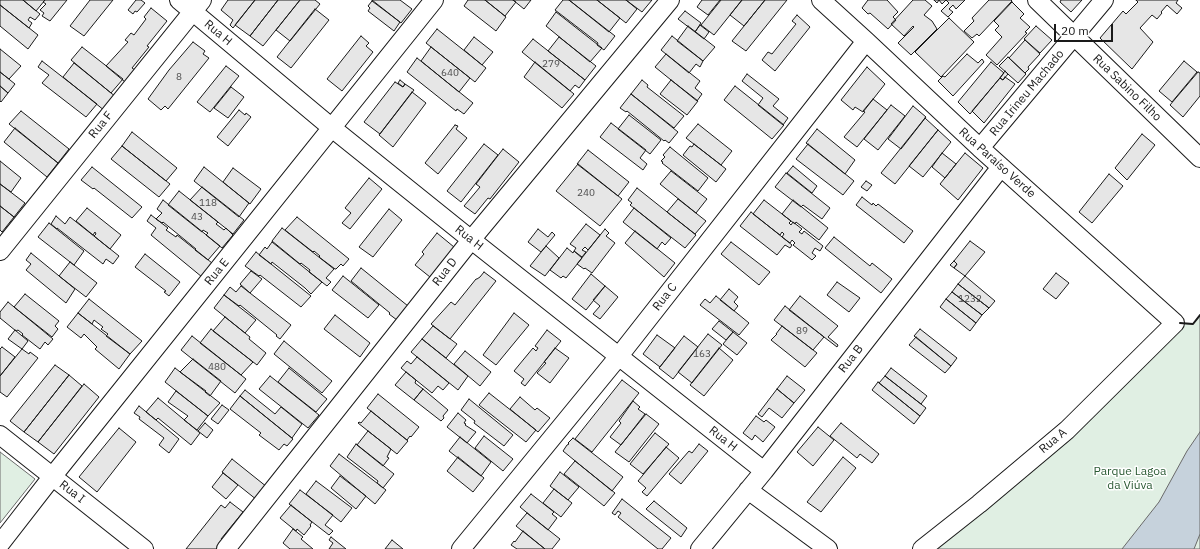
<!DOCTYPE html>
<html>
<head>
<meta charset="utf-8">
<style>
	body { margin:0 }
	#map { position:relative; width:1200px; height:549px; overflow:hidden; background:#fff; font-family:"IBM Plex Sans",sans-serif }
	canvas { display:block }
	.scale { position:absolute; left:1054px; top:24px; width:59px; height:18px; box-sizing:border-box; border:2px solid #1a1a1a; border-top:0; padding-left:5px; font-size:12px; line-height:14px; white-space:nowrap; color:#1a1a1a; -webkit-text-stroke:3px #fff; paint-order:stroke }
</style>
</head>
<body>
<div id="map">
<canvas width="1200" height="549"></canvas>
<div class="scale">20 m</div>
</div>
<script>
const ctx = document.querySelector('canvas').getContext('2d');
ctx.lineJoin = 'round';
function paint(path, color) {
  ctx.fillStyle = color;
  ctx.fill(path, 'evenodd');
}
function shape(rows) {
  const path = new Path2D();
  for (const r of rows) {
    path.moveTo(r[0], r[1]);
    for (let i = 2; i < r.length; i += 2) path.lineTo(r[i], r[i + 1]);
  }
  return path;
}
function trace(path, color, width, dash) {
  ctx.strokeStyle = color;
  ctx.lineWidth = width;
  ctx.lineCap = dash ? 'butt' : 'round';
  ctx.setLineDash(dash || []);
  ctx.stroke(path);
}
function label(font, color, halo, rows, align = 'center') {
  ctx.font = font + ' "IBM Plex Sans",sans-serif';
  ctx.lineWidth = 3;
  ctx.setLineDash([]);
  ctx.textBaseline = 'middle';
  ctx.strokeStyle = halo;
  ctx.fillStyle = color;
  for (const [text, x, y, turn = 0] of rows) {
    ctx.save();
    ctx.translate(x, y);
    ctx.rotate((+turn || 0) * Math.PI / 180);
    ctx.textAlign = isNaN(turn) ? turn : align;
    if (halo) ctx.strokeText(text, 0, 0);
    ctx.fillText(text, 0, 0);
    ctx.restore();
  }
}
const green = shape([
	[1200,315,1200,549,922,549,1175,323,1193,324,1200,315],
	[0,452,35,479,0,523,0,452]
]);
const water = shape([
	[1200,432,1200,534,1194,549,1122,549,1159,502,1187,451,1200,432]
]);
const building = shape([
	[0,0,23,0,40,14,35,20,30,17,28,20,32,23,29,28,0,5,0,0],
	[23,0,45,0,36,11,23,0],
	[45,0,67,0,50,21,42,16,44,13,40,10,46,4,43,2,45,0],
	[90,0,113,0,84,36,70,26,90,0],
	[136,0,141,0,145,3,137,12,135,11,133,14,128,10,136,0],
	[228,0,255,0,233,28,230,25,233,20,221,10,228,0],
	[255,0,278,0,250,36,235,25,255,0],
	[278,0,300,0,263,46,250,36,278,0],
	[300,0,315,0,320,4,290,41,276,30,300,0],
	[372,0,400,0,412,9,401,23,372,0],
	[468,0,485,0,506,17,496,31,464,6,468,0],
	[485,0,513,0,516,2,505,16,485,0],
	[513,0,531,0,524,9,513,0],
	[563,0,569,0,615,36,604,50,597,45,598,43,555,10,563,0],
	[569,0,597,0,620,18,609,32,569,0],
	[597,0,626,0,637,9,626,23,597,0],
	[626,0,652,0,642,12,626,0],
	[702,0,720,0,708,15,697,7,702,0],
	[721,0,742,0,714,35,701,25,721,0],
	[742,0,765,0,744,26,730,15,742,0],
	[765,0,787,0,746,51,732,41,765,0],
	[868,0,887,0,898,12,893,17,896,20,888,29,870,13,868,14,862,8,868,0],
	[913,0,925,0,932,6,924,15,932,21,937,29,911,55,898,43,914,27,913,26,904,36,891,24,913,0],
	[934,0,946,0,942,4,939,0,937,3,934,0],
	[946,0,965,0,956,9,953,5,949,9,953,12,948,17,941,11,949,3,946,0],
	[989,0,1011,0,1012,1,979,36,977,34,972,38,964,31,974,21,972,18,989,0],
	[1061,0,1082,0,1071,12,1060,2,1061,0],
	[1136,0,1178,0,1176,3,1182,8,1177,14,1167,5,1161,12,1162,13,1157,19,1152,15,1140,28,1153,42,1132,69,1100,38,1123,11,1126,14,1138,2,1136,0],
	[372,1,400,22,394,31,368,11,370,8,368,6,372,1],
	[1012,2,1024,14,1020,18,1030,27,1025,32,1027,33,997,65,986,55,1002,37,995,30,999,26,994,21,1012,2],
	[0,5,38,35,28,49,0,26,0,5],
	[151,8,167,21,147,46,149,47,132,68,135,70,125,82,106,66,128,42,125,40,131,33,134,35,146,19,144,17,151,8],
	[315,9,329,20,291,68,277,57,315,9],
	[685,11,701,23,695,32,678,19,685,11],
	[556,12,602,48,590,62,546,26,556,12],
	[797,15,810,27,775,71,762,60,768,52,772,54,796,24,792,21,797,15],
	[949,18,974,42,941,77,915,52,949,18],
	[700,25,709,32,704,39,695,32,700,25],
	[688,26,715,47,703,61,677,41,688,26],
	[1036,26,1052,40,1040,53,1024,39,1036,26],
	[437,29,486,68,475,82,426,43,437,29],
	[361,36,369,43,366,46,373,52,342,91,327,79,361,36],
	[672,36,703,61,700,67,696,64,689,73,661,50,672,36],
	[474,37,493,52,482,65,464,50,474,37],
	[559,37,596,66,585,80,548,51,559,37],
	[533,39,585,80,579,88,575,85,570,91,522,52,533,39],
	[1025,40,1040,54,1028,67,1029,69,1025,73,1009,58,1025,40],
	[193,42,205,51,203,54,209,58,168,109,165,106,161,110,148,99,169,70,193,42],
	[82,47,123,79,111,93,71,60,82,47],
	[431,47,470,78,459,92,421,61,431,47],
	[0,49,21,66,9,79,0,72,0,49],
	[666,54,700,81,695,88,702,94,697,101,655,67,666,54],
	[967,54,978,63,982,59,984,62,953,96,938,81,943,76,945,77,967,54],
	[1008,57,1026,74,1018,83,999,66,1008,57],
	[417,58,473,103,464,114,457,109,456,111,407,72,417,58],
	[42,61,97,104,86,117,42,83,49,75,38,67,42,61],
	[1184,61,1197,72,1172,102,1159,91,1184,61],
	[535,62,574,94,562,108,524,77,535,62],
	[991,62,1004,73,970,114,958,102,991,62],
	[74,63,116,97,105,111,63,77,74,63],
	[226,66,239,76,210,112,197,102,226,66],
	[867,67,885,84,863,112,855,107,853,110,841,100,867,67],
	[1005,71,1008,74,1003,80,1000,78,1005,71],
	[0,72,15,84,8,93,0,86,0,72],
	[1198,72,1200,73,1200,96,1183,117,1170,105,1198,72],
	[747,74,779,99,773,106,788,118,783,125,758,105,763,98,742,81,747,74],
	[1005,77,1015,84,984,123,972,111,1000,78,1003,80,1005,77],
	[400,80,405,84,403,87,398,83,400,80],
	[642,80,648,85,647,87,684,116,674,128,631,94,642,80],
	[671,80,698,101,687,115,660,94,671,80],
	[395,82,403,87,405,84,414,90,380,134,364,122,395,82],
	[0,86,8,93,1,102,0,101,0,86],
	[735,86,784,125,772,139,724,100,735,86],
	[231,87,244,97,228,118,214,108,231,87],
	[412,92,426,103,393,147,379,135,412,92],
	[631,94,678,132,669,143,665,140,664,141,627,111,626,112,620,108,631,94],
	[873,99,887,110,857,147,844,137,865,112,863,111,873,99],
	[891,105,905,116,878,150,864,139,891,105],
	[913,106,926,117,901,149,888,139,913,106],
	[239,110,245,115,246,113,251,117,228,146,217,137,239,110],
	[21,111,69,149,58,163,9,124,21,111],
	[629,115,661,140,650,154,618,129,629,115],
	[925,118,938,130,895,184,881,173,925,118],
	[611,123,646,150,640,158,647,164,643,170,600,137,611,123],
	[698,124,732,151,721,165,686,138,698,124],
	[455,125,458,126,456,129,467,138,438,174,425,163,455,125],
	[15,128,58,163,47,177,4,142,15,128],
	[817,129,855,160,845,174,806,143,817,129],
	[938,130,951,142,923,177,909,166,938,130],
	[132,132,177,168,166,181,122,146,132,132],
	[1142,134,1155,145,1127,180,1115,168,1142,134],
	[484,144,498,155,461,202,447,191,484,144],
	[694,144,726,169,716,182,683,155,690,146,692,147,694,144],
	[808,144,854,181,843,195,796,159,808,144],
	[122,146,170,184,159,197,111,159,122,146],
	[670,147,708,178,698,191,662,163,663,162,661,161,665,157,663,155,670,147],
	[503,149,519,162,490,199,488,198,475,214,464,206,480,187,476,184,503,149],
	[588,150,629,182,618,196,577,164,588,150],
	[942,153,956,164,945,178,932,167,942,153],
	[965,153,983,168,958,200,940,184,965,153],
	[0,161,21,178,11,192,0,184,0,161],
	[578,164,622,199,600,226,556,191,578,164],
	[793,166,817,186,812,193,787,173,793,166],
	[92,167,142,207,132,218,94,188,93,189,81,180,92,167],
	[204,167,249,203,239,217,194,181,204,167],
	[233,168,261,189,250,204,223,182,233,168],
	[671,171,707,199,696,213,660,184,671,171],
	[786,173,830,208,822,219,803,205,801,207,775,187,786,173],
	[1109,174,1123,186,1092,223,1079,212,1109,174],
	[369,178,382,189,350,229,342,223,351,213,345,208,369,178],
	[866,181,872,185,867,191,861,187,866,181],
	[0,184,25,203,14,217,0,206,0,184],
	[202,187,244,220,233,234,190,200,202,187],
	[637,188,696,235,685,248,630,205,632,203,628,200,637,188],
	[179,191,218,222,216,224,224,230,226,228,233,235,222,248,206,235,208,233,203,230,202,232,168,205,179,191],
	[862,197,872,205,873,203,876,206,878,204,913,231,904,243,856,205,862,197],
	[678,199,706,221,695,234,667,212,678,199],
	[163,200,220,246,208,260,195,250,196,249,163,222,162,223,156,219,162,213,157,209,163,200],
	[764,200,791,221,789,223,791,225,793,222,802,229,799,232,802,234,804,231,823,246,820,251,815,248,812,253,816,256,812,260,793,245,795,243,792,240,790,243,782,237,784,234,782,232,780,235,753,214,764,200],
	[793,200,828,228,819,240,796,222,795,224,782,214,793,200],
	[0,206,14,217,2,232,0,230,0,206],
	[87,208,121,235,110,249,94,236,96,234,95,232,93,235,76,221,87,208],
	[634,208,671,238,665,245,662,242,657,249,623,222,634,208],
	[389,209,402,220,373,257,359,247,389,209],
	[751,212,792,245,790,248,785,245,777,255,740,226,751,212],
	[151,215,168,228,166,230,176,237,177,235,212,263,202,277,151,235,156,228,147,221,151,215],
	[56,216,65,224,70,217,119,256,113,264,106,259,103,264,57,228,57,229,51,224,56,216],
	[297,217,349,259,343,266,341,264,336,269,335,269,319,257,320,256,314,251,313,252,285,230,297,217],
	[49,223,84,251,74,265,38,237,49,223],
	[586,224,600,235,588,250,585,247,582,250,586,252,582,257,574,251,576,248,570,244,586,224],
	[282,228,334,269,326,278,331,282,327,286,309,272,310,270,301,263,300,264,272,241,282,228],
	[538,229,548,237,552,232,555,235,541,252,528,242,538,229],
	[605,229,609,233,606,236,615,243,592,273,585,268,584,269,577,264,605,229],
	[635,231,675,263,664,277,625,243,635,231],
	[437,233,454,247,430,277,415,265,424,254,422,252,437,233],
	[834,237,870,266,872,263,892,279,881,293,825,248,834,237],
	[970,241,985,252,965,276,954,268,957,264,954,261,970,241],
	[272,242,322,282,311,294,305,288,272,262,271,264,259,255,265,247,267,249,272,242],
	[731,242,770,272,759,285,721,254,731,242],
	[546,246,559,258,545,276,530,266,546,246],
	[567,248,573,253,574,251,582,258,566,278,563,276,561,278,550,270,567,248],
	[256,252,311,296,301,307,260,275,259,276,245,266,256,252],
	[31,253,75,289,66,303,26,270,31,264,26,260,31,253],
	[145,254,180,282,169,296,164,292,166,291,135,267,145,254],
	[954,261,957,264,954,268,950,265,954,261],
	[70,262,97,283,86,297,59,276,70,262],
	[361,268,408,306,397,320,389,314,390,313,351,281,361,268],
	[251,271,262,279,250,293,240,284,251,271],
	[484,272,496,281,450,339,431,324,451,302,455,305,476,279,477,279,480,277,484,272],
	[1056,273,1069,283,1056,299,1043,289,1056,273],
	[591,274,605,286,586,310,572,299,591,274],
	[343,276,379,305,368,318,332,290,343,276],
	[965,276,995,301,989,308,958,284,965,276],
	[837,282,860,298,849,312,827,295,837,282],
	[958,284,989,308,982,315,952,292,958,284],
	[241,286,291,325,280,339,276,336,277,335,240,305,239,306,224,295,230,287,236,292,241,286],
	[605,286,618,297,600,319,593,314,600,306,593,300,605,286],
	[729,289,738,297,734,302,738,306,734,311,720,300,729,289],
	[952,292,982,315,976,323,946,299,952,292],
	[25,294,59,321,55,326,58,329,52,337,14,307,25,294],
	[224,295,256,320,245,333,214,308,224,295],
	[716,296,749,323,739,335,700,305,705,299,710,303,716,296],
	[800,296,838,326,828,337,838,345,837,347,789,310,800,296],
	[89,299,142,341,130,354,106,336,108,334,101,329,103,327,94,320,92,324,78,313,89,299],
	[946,299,976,323,970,331,940,307,946,299],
	[8,302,53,339,48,345,45,342,40,349,22,335,23,334,18,330,16,331,0,318,0,312,8,302],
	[785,306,824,337,813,350,774,320,785,306],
	[78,313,130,354,119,369,95,349,97,347,84,334,81,338,67,327,78,313],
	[514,313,529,325,496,365,483,355,514,313],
	[335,315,370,343,360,357,324,329,335,315],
	[225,317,250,337,249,339,266,353,257,365,213,331,225,317],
	[719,321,733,332,726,340,712,329,719,321],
	[433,326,457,344,446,358,422,339,433,326],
	[782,326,817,353,805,367,771,340,777,334,776,334,782,326],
	[211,329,253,362,241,375,200,343,211,329],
	[920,329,957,358,951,366,914,336,920,329],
	[15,330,28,341,22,349,8,339,15,330],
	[547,330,561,341,525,386,521,383,524,379,514,371,533,348,536,351,538,348,535,346,547,330],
	[733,332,747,343,737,355,723,344,733,332],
	[708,334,722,345,692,383,678,372,708,334],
	[657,335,675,348,660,367,643,354,657,335],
	[192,336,246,379,235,393,181,350,192,336],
	[684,336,698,347,673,379,659,368,684,336],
	[916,337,951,366,945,373,909,345,916,337],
	[422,339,468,376,458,390,411,352,422,339],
	[284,341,332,381,322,393,274,354,284,341],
	[2,347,15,357,0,376,0,349,2,347],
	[555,348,569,358,550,383,537,373,546,363,544,362,555,348],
	[719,348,733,360,704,396,690,385,719,348],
	[22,349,29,354,30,352,38,358,7,397,0,392,0,376,22,349],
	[465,351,491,372,480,386,454,364,465,351],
	[417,357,449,383,443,390,438,386,432,393,401,368,407,361,411,364,417,357],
	[193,359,221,381,210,396,205,392,206,391,180,372,193,359],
	[55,365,69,375,24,432,10,421,55,365],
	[175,368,220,403,208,416,165,382,175,368],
	[289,368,327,399,316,412,278,382,289,368],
	[891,368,927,396,921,404,885,376,891,368],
	[406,372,416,380,415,383,423,389,414,400,395,385,406,372],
	[69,375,82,386,38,442,24,432,69,375],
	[270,376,319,415,308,428,259,389,270,376],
	[787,376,805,390,794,403,777,389,787,376],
	[885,376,926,408,920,416,879,383,885,376],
	[622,380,639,393,592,452,575,439,622,380],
	[878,382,920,416,914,424,872,390,878,382],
	[84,384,99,397,54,454,38,442,84,384],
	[423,389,448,410,443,416,444,418,441,421,414,400,423,389],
	[777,389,794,403,782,418,769,408,762,417,758,414,777,389],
	[245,390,275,414,281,407,302,424,292,438,240,396,245,390],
	[176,391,208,416,197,430,184,420,188,416,168,402,176,391],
	[489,393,536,430,526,442,479,405,489,393],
	[378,394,419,427,411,437,410,436,407,440,367,408,378,394],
	[240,396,293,439,287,446,284,444,279,450,259,435,261,433,230,409,240,396],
	[520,397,535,410,537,408,550,418,538,432,510,409,520,397],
	[158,398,200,433,191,445,158,418,156,420,146,412,158,398],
	[469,399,513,435,504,446,474,423,475,421,461,410,469,399],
	[633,401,640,407,638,409,645,414,621,445,610,437,621,423,619,421,633,401],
	[222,405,229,410,218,424,211,419,222,405],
	[139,406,179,439,169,453,159,445,164,438,139,419,140,417,134,413,139,406],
	[371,411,408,441,397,454,358,423,359,422,361,423,371,411],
	[458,413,466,420,464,423,466,424,465,425,476,432,467,443,447,427,458,413],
	[646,414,659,424,629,462,615,452,646,414],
	[756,416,764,422,766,420,775,427,763,442,755,435,752,440,743,433,756,416],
	[205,423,213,430,207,438,198,431,205,423],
	[841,423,879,454,872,463,860,454,857,458,830,436,841,423],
	[818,427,834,440,813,466,797,452,818,427],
	[119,428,136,442,97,492,79,477,119,428],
	[368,431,391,449,387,457,389,458,383,466,357,445,368,431],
	[655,433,669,444,643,474,630,464,655,433],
	[484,436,513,459,503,471,475,448,484,436],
	[460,437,491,462,481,476,449,451,460,437],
	[573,438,623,477,612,491,563,451,567,445,569,444,568,443,573,438],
	[356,444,394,474,383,488,377,483,378,481,347,457,356,444],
	[699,444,708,451,681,484,669,474,689,451,692,453,699,444],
	[666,447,679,458,647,496,642,492,646,488,638,481,666,447],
	[339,454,386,490,375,504,330,466,339,454],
	[458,457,484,478,473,492,447,471,458,457],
	[843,457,856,468,821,512,807,502,843,457],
	[232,459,267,487,257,500,222,472,232,459],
	[575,461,615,493,604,506,564,474,575,461],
	[560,472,579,487,568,500,550,486,560,472],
	[223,473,238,485,226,499,212,487,223,473],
	[340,476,366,496,356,509,331,488,340,476],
	[316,481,352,508,341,522,306,494,316,481],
	[554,489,572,503,561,517,543,503,554,489],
	[300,490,333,515,325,525,333,531,329,535,289,504,300,490],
	[531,494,554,512,552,514,557,518,548,530,520,507,531,494],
	[622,499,671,538,662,549,658,549,618,517,621,513,618,511,615,515,612,513,622,499],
	[654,501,687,528,681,537,646,509,654,501],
	[230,502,243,512,221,539,224,542,218,549,186,549,221,505,225,508,230,502],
	[291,505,312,522,310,525,311,526,304,535,297,529,296,531,280,518,291,505],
	[527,513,560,539,552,549,545,549,516,526,527,513],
	[293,529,303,537,301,539,313,549,290,549,283,543,293,529],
	[523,531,545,549,517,549,511,545,514,541,515,542,523,531],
	[331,537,346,549,329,549,333,543,329,540,331,537],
	[392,540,403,549,385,549,392,540]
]);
const street = shape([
	[179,0,332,128,469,238,764,471],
	[821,0,866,41,980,148,1175,323,1067,430,979,504,922,549],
	[1037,0,1200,158],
	[980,148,1104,0],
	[0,251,202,0],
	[0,435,144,549],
	[748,490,828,549],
	[0,544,52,477,434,0],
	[226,549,471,240,670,0],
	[461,549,619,356,866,41],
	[700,549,764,471,1001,167]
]);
const wall = shape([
	[1180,323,1193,324,1200,315]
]);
const numberNames = [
	["279",551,64],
	["640",450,73],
	["8",179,77],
	["240",586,193],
	["118",208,203],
	["43",197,217],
	["1232",970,299],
	["89",802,331],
	["163",702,354],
	["480",217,367]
];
const streetNames = [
	["Rua H",218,33,40],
	["Rua Sabino Filho",1127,88,44],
	["Rua Irineu Machado",1027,93,-50],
	["Rua F",101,125,-51],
	["Rua Paraíso Verde",997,163,42],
	["Rua H",469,238,38],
	["Rua E",217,272,-51],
	["Rua D",445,272,-52],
	["Rua C",665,297,-52],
	["Rua B",851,359,-52],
	["Rua H",723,439,38],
	["Rua A",1053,441,-40],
	["Rua I",72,492,38]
];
const parkNames = [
	["Parque Lagoa",1130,472],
	["da Viúva",1130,486]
];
paint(green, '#e0efe3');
trace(green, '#6a6a6a', 1);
paint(water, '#c6d2dc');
trace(water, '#6a6a6a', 1);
paint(building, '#e6e6e6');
trace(building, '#1a1a1a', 1);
trace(street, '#1a1a1a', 20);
trace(street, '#fff', 18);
trace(wall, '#1a1a1a', 2);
label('10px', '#4d4d4d', null, numberNames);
label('12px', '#1a1a1a', '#fff', streetNames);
label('12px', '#2b5a34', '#fff', parkNames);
</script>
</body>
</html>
